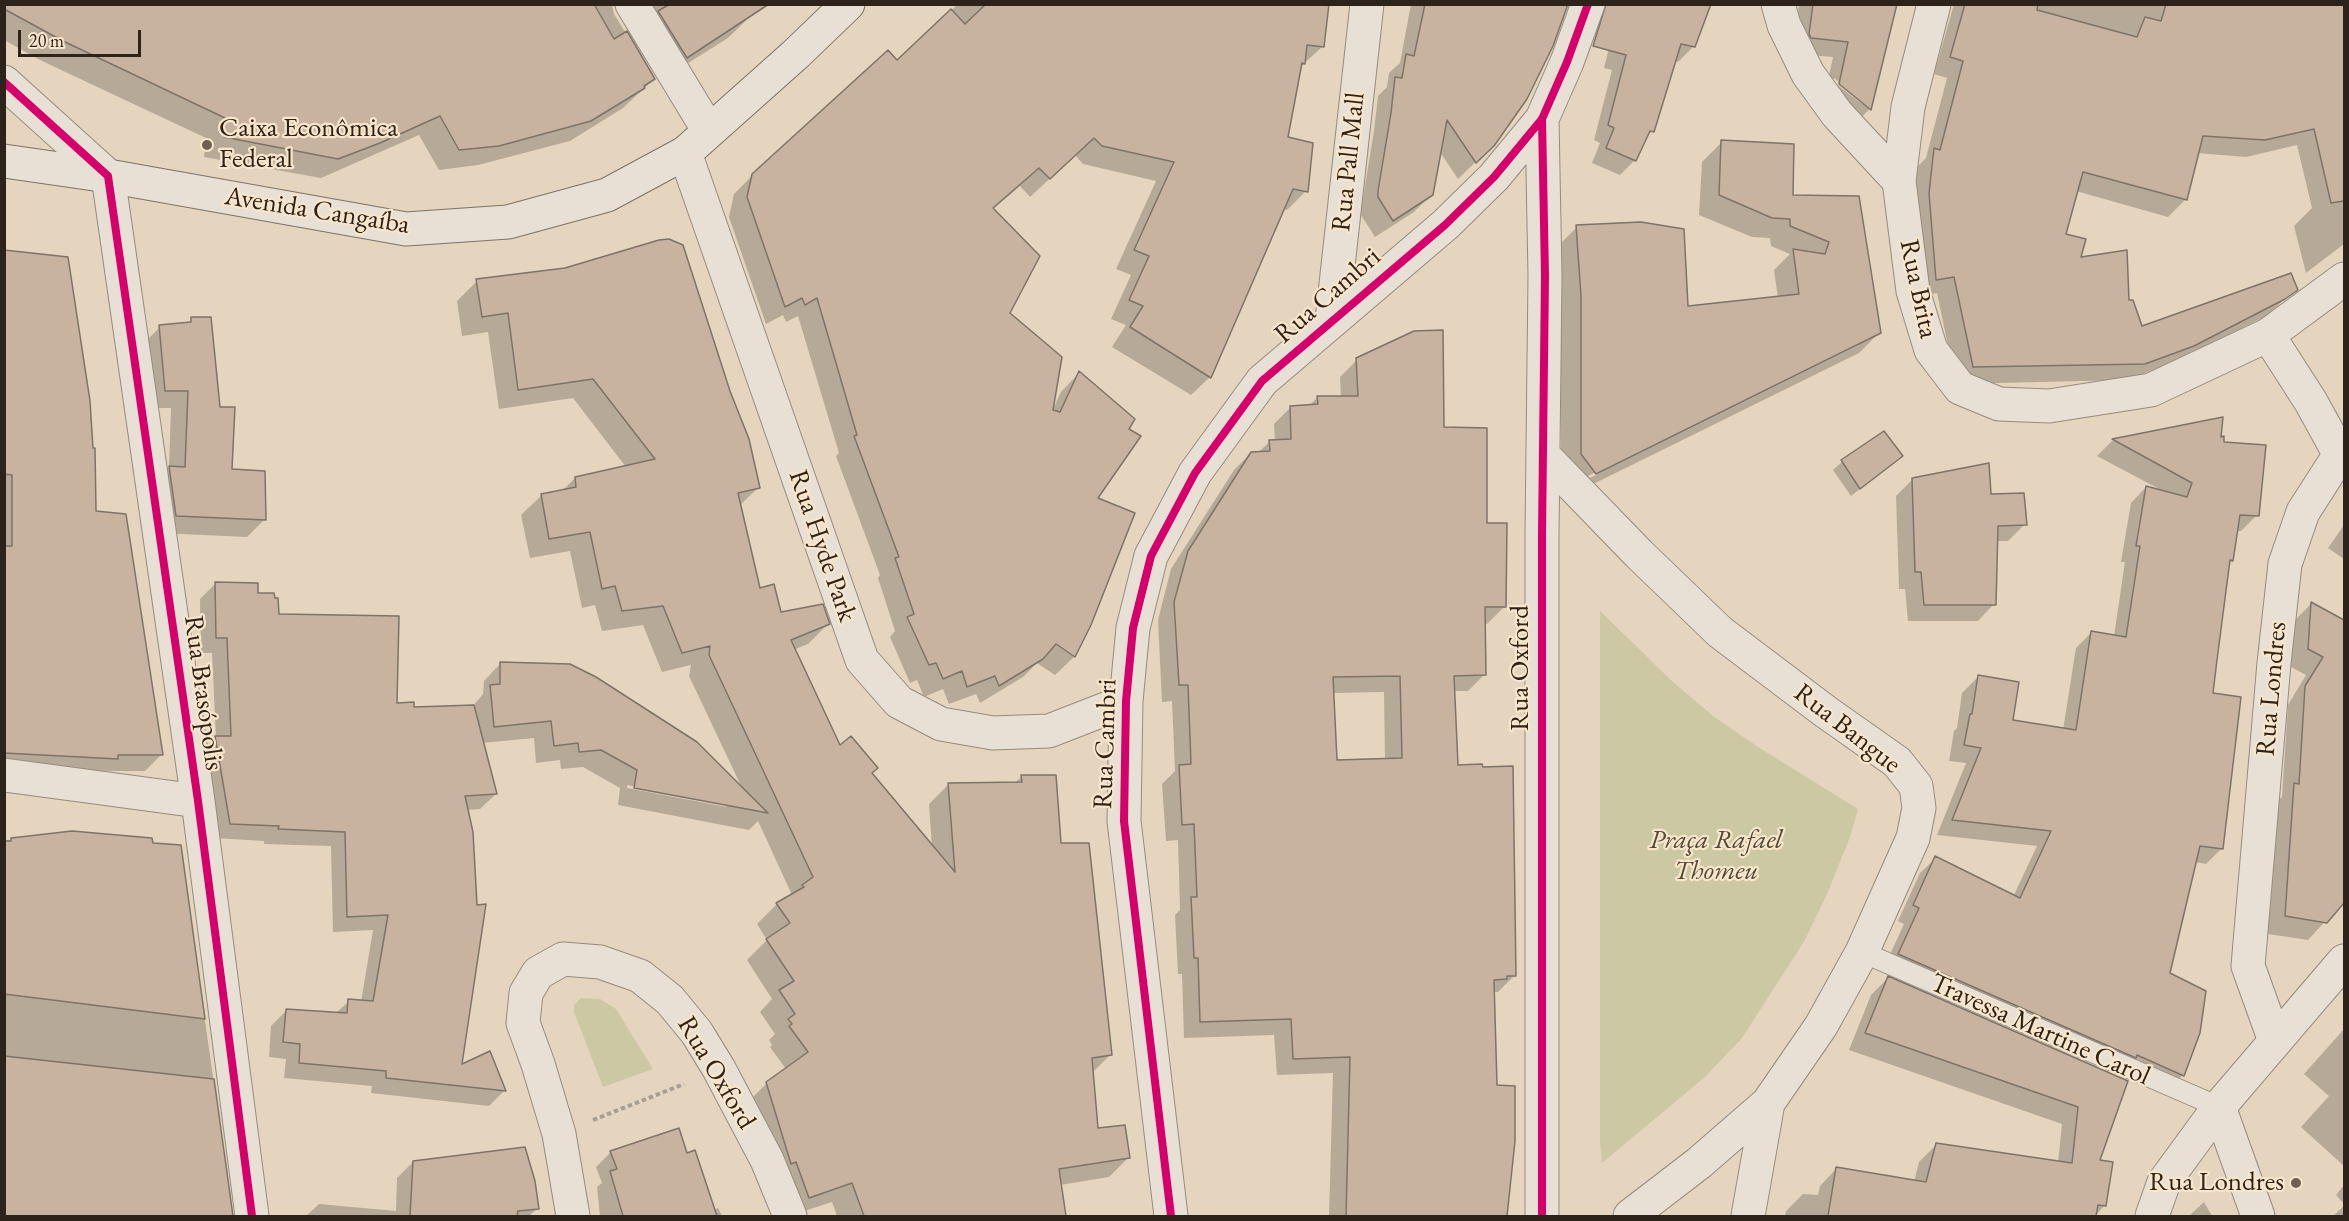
<!DOCTYPE html>
<html>
<head>
<meta charset="utf-8">
<style>
	body { margin:0 }
	#map { position:relative; width:2349px; height:1221px; overflow:hidden; background:#e5d4be; font-family:"EB Garamond",serif }
	canvas { display:block }
	.frame { position:absolute; inset:0; border:6px solid #2e231b; pointer-events:none }
	.scale { position:absolute; left:18px; top:30px; width:123px; height:27px; box-sizing:border-box; border:3px solid #2e231b; border-top:0; padding-left:8px; font-size:18px; line-height:21px; white-space:nowrap; color:#2e231b; -webkit-text-stroke:4px #f8e5ca; paint-order:stroke }
</style>
</head>
<body>
<div id="map">
<canvas width="2349" height="1221"></canvas>
<div class="frame"></div>
<div class="scale">20 m</div>
</div>
<script>
const ctx = document.querySelector('canvas').getContext('2d');
ctx.lineJoin = 'round';
function paint(path, color) {
  ctx.fillStyle = color;
  ctx.fill(path, 'evenodd');
}
function shape(rows) {
  const path = new Path2D();
  for (const r of rows) {
    path.moveTo(r[0], r[1]);
    for (let i = 2; i < r.length; i += 2) path.lineTo(r[i], r[i + 1]);
  }
  return path;
}
function trace(path, color, width, dash) {
  ctx.strokeStyle = color;
  ctx.lineWidth = width;
  ctx.lineCap = dash ? 'butt' : 'round';
  ctx.setLineDash(dash || []);
  ctx.stroke(path);
}
function label(font, color, halo, rows, align = 'center') {
  ctx.font = font + ' "EB Garamond",serif';
  ctx.lineWidth = 4.5;
  ctx.setLineDash([]);
  ctx.textBaseline = 'middle';
  ctx.strokeStyle = halo;
  ctx.fillStyle = color;
  for (const [text, x, y, turn = 0] of rows) {
    ctx.save();
    ctx.translate(x, y);
    ctx.rotate((+turn || 0) * Math.PI / 180);
    ctx.textAlign = isNaN(turn) ? turn : align;
    if (halo) ctx.strokeText(text, 0, 0);
    ctx.fillText(text, 0, 0);
    ctx.restore();
  }
}
const green = shape([
	[1600,611,1673,682,1713,716,1758,747,1858,809,1850,837,1827,894,1805,940,1742,1038,1705,1077,1602,1163,1600,1141],
	[581,998,600,999,616,1009,653,1069,603,1087,574,1012,574,1005]
]);
const shadow = shape([
	[4,4,763,4,728,38,666,77,621,8,612,5,614,14,654,79,623,108,570,141,478,165,439,170,419,135,321,178,204,157,206,138,42,61,4,40],
	[958,4,1327,4,1322,47,1300,67,1286,138,1306,191,1287,210,1283,209,1210,377,1191,395,1112,347,1126,325,1111,319,1131,275,1116,269,1156,181,1083,164,1075,155,1030,197,1020,186,992,210,1008,313,1053,409,1061,392,1079,373,1096,499,1089,625,1074,657,1055,675,1037,663,1023,677,980,703,976,694,949,704,943,689,924,697,917,680,910,683,890,637,895,631,878,578,880,575,836,456,839,453,798,316,786,322,783,315,766,324,729,217,734,194,753,175,897,62],
	[1411,4,1561,4,1493,145,1458,179,1440,152,1432,194,1414,212,1375,237,1361,215,1361,210,1374,131,1378,96,1387,87,1389,73,1400,63],
	[1799,4,1895,4,1870,109,1854,124,1824,100,1833,57,1796,54,1794,50],
	[1834,78,1862,100,1862,104,1832,81],
	[1954,4,2344,4,2344,244,2306,273,2294,226,2312,208,2297,145,2246,157,2197,153,2185,200,2168,217,2076,191,2064,235,2079,259,2141,328,2296,289,2266,316,2175,362,2126,380,1956,384,1937,293,1919,297,1913,211,1917,167,1926,158,1947,78,1934,74],
	[1619,9,1694,46,1678,62,1675,61,1652,131,1645,138,1635,160,1620,175,1592,163,1600,143,1594,140,1612,70,1604,68],
	[1722,142,1791,196,1858,198,1879,333,1859,353,1575,493,1561,475,1561,317,1557,247,1577,227,1687,308,1778,298,1774,270,1790,254,1771,246,1770,238,1752,237,1699,215,1702,162],
	[1859,342,1859,345,1590,478,1588,476],
	[4,251,94,513,161,755,145,771,104,771,100,775,4,770],
	[477,281,758,488,739,506,759,590,779,613,828,624,808,644,793,650,839,748,870,773,932,847,929,804,949,784,1014,784,1022,776,1060,845,1110,1055,1092,1073,1097,1130,1129,1157,1109,1177,1060,1185,1064,1216,837,1216,832,1202,789,1216,746,1104,767,1083,786,1069,770,1047,772,1045,769,1040,775,1034,760,1012,772,999,747,960,767,940,757,924,777,904,792,895,758,821,749,830,618,805,620,788,583,767,561,769,560,760,536,763,534,738,482,743,496,794,480,809,466,810,461,1067,504,1091,489,1106,371,1093,372,1086,284,1078,286,1059,269,1057,271,1026,287,1010,335,1014,349,1001,361,1002,373,930,333,932,331,846,264,844,264,841,215,838,200,752,216,737,212,653,201,653,200,599,215,584,257,595,277,616,395,705,413,709,473,706,483,694,484,681,501,663,743,790,689,676,691,665,662,672,643,625,602,631,595,605,582,608,570,551,530,558,521,515,542,495,562,491,575,478,626,467,573,398,499,409,488,332,462,336,457,301],
	[627,785,723,803,727,807,627,788],
	[192,319,218,408,230,470,264,520,247,537,159,533,152,485,169,468,171,408,148,408,143,344,160,327,186,324],
	[1357,360,1443,428,1485,524,1504,607,1487,624,1484,624,1485,674,1468,691,1453,691,1456,766,1515,975,1498,992,1492,992,1496,1087,1513,1141,1505,1216,1329,1216,1333,1073,1277,1075,1274,1035,1184,1038,1182,974,1178,974,1175,915,1180,910,1178,840,1166,841,1162,784,1175,771,1172,701,1162,702,1158,620,1171,569,1234,470,1251,453,1258,453,1270,441,1275,441,1274,424,1291,407,1309,406,1318,397,1341,397,1340,377],
	[1384,692,1385,760,1336,762,1333,693],
	[2221,418,2220,438,2257,515,2241,531,2236,531,2232,560,2228,563,2211,694,2222,848,2206,864,2195,862,2168,974,2183,1075,2167,1090,1883,970,1904,924,1898,921,1920,873,1936,858,2013,897,2037,846,1937,835,1966,763,1949,761,1954,731,1957,728,1962,693,1978,677,2011,721,2063,730,2076,648,2092,632,2114,636,2125,562,2121,562,2131,503,2146,487,2161,490,2097,456,2112,441],
	[1883,433,1901,456,1851,496,1833,470,1842,462],
	[1913,479,2025,524,2008,541,1996,541,1994,604,1978,621,1908,621,1905,589,1899,589,1896,496],
	[2344,525,2344,559,2328,548],
	[2311,604,2344,621,2344,901,2308,940,2268,934,2276,802,2282,797,2288,705,2306,675,2291,667,2293,622],
	[72,832,180,847,233,1216,4,1216,4,841],
	[1888,978,2126,1081,2098,1161,2104,1206,2095,1216,1785,1216,1786,1211,1803,1194,1818,1195,1820,1186,1836,1169,1914,1182,1919,1162,1936,1145,2058,1163,2062,1124,1849,1050,1871,995],
	[2344,1029,2344,1166,2301,1127,2329,1096,2304,1074],
	[611,1152,686,1155,714,1210,718,1208,722,1216,600,1216,597,1187,602,1183,596,1167],
	[413,1162,537,1209,529,1216,306,1216,319,1204,396,1211,397,1178],
	[2344,1185,2344,1204,2336,1195],
	[2204,1202,2212,1216,2189,1216],
	[2344,1206,2344,1216,2333,1216]
]);
const building = shape([
	[4,4,594,4,614,39,627,31,655,79,644,86,645,88,591,121,499,146,459,150,440,116,380,143,338,159,224,137,225,118,63,41,4,9,4,4],
	[670,4,769,4,687,58,658,11,670,4],
	[986,4,1329,4,1324,47,1307,45,1305,64,1302,63,1288,137,1313,143,1308,192,1293,189,1211,378,1130,327,1143,306,1129,300,1149,256,1134,250,1174,162,1102,146,1094,138,1050,179,1039,168,993,208,1040,256,1010,313,1062,357,1053,410,1060,412,1079,371,1135,419,1129,429,1141,436,1098,498,1135,513,1091,625,1075,657,1056,644,1043,659,999,686,995,676,967,687,962,671,943,679,936,663,929,665,907,617,914,614,895,558,899,557,854,436,857,435,817,298,805,305,802,298,785,307,747,197,752,174,888,50,897,60,951,9,965,24,986,4],
	[1425,4,1568,4,1553,46,1527,99,1494,146,1476,163,1447,120,1433,195,1393,221,1378,197,1378,191,1391,113,1395,77,1402,78,1406,54,1414,56,1425,4],
	[1606,4,1711,4,1695,47,1681,44,1654,132,1650,131,1636,161,1606,148,1614,128,1608,125,1626,55,1593,46,1606,4],
	[1813,4,1897,4,1871,110,1839,84,1848,42,1811,38,1809,34,1813,4],
	[1965,4,2038,4,2037,10,2137,37,2145,17,2161,21,2166,4,2344,4,2344,201,2331,203,2314,129,2265,140,2203,136,2187,200,2083,172,2066,234,2086,239,2081,257,2127,250,2129,300,2133,300,2142,326,2291,273,2298,290,2285,299,2194,346,2145,364,1973,367,1954,277,1936,280,1929,193,1934,148,1940,150,1963,61,1950,57,1965,4],
	[1721,140,1794,144,1793,195,1859,196,1881,333,1596,474,1581,454,1581,296,1576,225,1641,222,1684,229,1688,306,1799,294,1793,249,1825,254,1829,242,1790,226,1790,219,1772,218,1719,195,1721,140],
	[669,239,683,245,730,391,749,439,760,488,738,493,760,588,774,584,781,612,823,604,830,624,791,640,840,745,851,736,878,768,872,773,955,872,948,783,1022,782,1021,775,1056,775,1061,843,1089,843,1112,1055,1092,1058,1098,1128,1125,1125,1130,1158,1059,1169,1066,1216,864,1216,852,1183,809,1198,796,1162,791,1164,766,1082,808,1052,789,1026,792,1024,788,1019,795,1014,779,990,794,981,766,939,790,923,776,903,804,887,802,885,813,877,709,655,710,646,682,653,663,606,622,611,615,586,602,589,590,532,549,539,541,494,576,487,575,477,655,459,593,379,518,390,508,313,482,317,476,279,565,268,659,240,669,239],
	[4,250,68,257,90,401,93,448,95,448,96,511,126,514,163,755,118,755,118,759,4,753,4,546,12,546,12,475,4,474,4,250],
	[191,317,211,317,220,407,235,407,232,469,265,471,266,520,176,516,169,466,185,467,188,391,165,391,159,325,191,322,191,317],
	[1443,330,1444,427,1487,428,1487,523,1507,523,1506,607,1485,607,1486,675,1454,676,1458,765,1482,764,1483,767,1513,766,1516,976,1507,976,1507,979,1494,980,1497,1085,1515,1086,1515,1141,1507,1216,1346,1216,1350,1057,1293,1059,1291,1019,1200,1022,1198,958,1194,958,1191,897,1197,897,1194,824,1182,825,1179,765,1191,764,1188,685,1179,685,1174,602,1188,551,1251,452,1270,451,1269,440,1291,439,1290,406,1318,404,1317,396,1358,396,1356,358,1414,331,1443,330],
	[1400,676,1402,758,1337,760,1333,677,1400,676],
	[2223,417,2221,437,2224,436,2224,442,2266,445,2259,516,2240,515,2233,561,2230,560,2217,660,2213,693,2241,697,2223,849,2200,846,2170,973,2206,991,2200,1033,2184,1076,2137,1055,2136,1058,1898,954,1919,908,1913,905,1935,856,2020,898,2051,831,1952,820,1981,748,1964,745,1970,714,1972,714,1978,675,2019,682,2013,720,2076,730,2091,631,2126,637,2140,546,2136,546,2146,486,2187,497,2192,483,2112,439,2223,417],
	[1884,431,1903,456,1860,489,1841,460,1884,431],
	[1989,463,1991,494,2024,493,2027,525,1998,526,1996,605,1924,605,1921,572,1915,572,1912,478,1989,463],
	[215,582,258,583,258,593,274,593,275,598,278,598,279,614,399,616,397,703,414,702,414,707,474,705,497,794,465,796,473,832,477,905,486,904,462,1064,490,1051,506,1091,386,1078,386,1071,299,1063,300,1044,283,1042,286,1009,347,1013,348,999,373,1001,388,915,347,917,345,832,278,829,279,826,230,824,215,736,231,736,227,638,216,638,215,582],
	[2311,602,2344,620,2344,903,2327,923,2285,916,2294,783,2299,784,2305,686,2323,657,2308,649,2311,602],
	[500,662,570,664,596,677,697,742,768,813,634,788,637,770,601,750,579,752,578,743,554,746,551,721,494,727,490,685,500,684,500,662],
	[72,831,152,838,153,843,181,845,205,1019,4,994,4,841,11,841,11,838,72,831],
	[1888,976,2128,1081,2100,1160,2113,1162,2106,1206,2098,1205,2096,1216,1828,1216,1836,1167,1926,1182,1936,1143,2072,1163,2078,1107,1865,1033,1888,976],
	[4,1056,214,1079,233,1216,4,1216,4,1056],
	[679,1128,687,1153,695,1150,717,1216,623,1216,610,1171,617,1169,610,1151,679,1128],
	[525,1147,535,1181,539,1209,518,1211,517,1216,410,1216,413,1161,525,1147]
]);
const path = shape([
	[593,1120,684,1084]
]);
const service = shape([
	[1862,952,2219,1107]
]);
const minor = shape([
	[632,4,709,131],
	[1778,4,1784,25,1808,74,1837,114,1899,181],
	[1934,4,1908,107,1899,181,1913,291,1931,350,1960,388,1999,404,2049,406,2151,390,2268,335,2344,279],
	[4,82,108,176,198,801,252,1216],
	[1542,119,1545,276,1542,534,1542,1216],
	[685,153,862,660,899,702,941,724,993,733,1049,731,1126,701],
	[1332,320,1367,4],
	[2268,335,2311,402,2339,453],
	[1544,456,1639,554,1720,632,1826,712,1897,762,1916,786,1919,808,1913,838,1862,952,1821,1026,1768,1103,1699,1163,1630,1216],
	[4,775,198,801],
	[2275,1041,2248,966,2274,663,2285,564,2303,512,2344,448],
	[2219,1107,2258,1216],
	[573,1216,559,1134,538,1064,523,1023,526,993,538,973,563,959,600,962,640,976,670,1000,697,1033,719,1069,767,1160,790,1216],
	[1171,1216,1124,821,1126,701,1133,628,1151,556,1195,473,1262,381,1445,225,1494,177,1542,119,1567,62,1588,4],
	[1748,1216,1768,1103]
]);
const tertiary = shape([
	[2152,1216,2164,1182,2219,1107,2344,961]
]);
const secondary = shape([
	[4,161,108,176,406,229,508,222,607,195,685,153,796,54,848,4]
]);
const cycleway = shape([
	[4,82,108,176,198,801,252,1216],
	[1542,119,1545,276,1542,534,1542,1216],
	[1171,1216,1124,821,1126,701,1133,628,1151,556,1195,473,1262,381,1445,225,1494,177,1542,119,1567,62,1588,4]
]);
const markers = [
	[207,145,6,"#6e6154"],
	[2296,1183,6,"#6e6154"]
];
const poiNames = [
	["Caixa Econômica",219,129],
	["Federal",219,160],
	["Rua Londres",2284,1183,"right"]
];
const streetNames = [
	["Rua Pall Mall",1349,162,-84],
	["Avenida Cangaíba",317,211,9],
	["Rua Brita",1918,289,78],
	["Rua Cambri",1328,296,-41],
	["Rua Hyde Park",822,546,71],
	["Rua Oxford",1521,668,-90],
	["Rua Londres",2272,689,-85],
	["Rua Brasópolis",203,693,82],
	["Rua Bangue",1847,729,38],
	["Rua Cambri",1106,744,-88],
	["Travessa Martine Carol",2040,1030,24],
	["Rua Oxford",716,1073,59]
];
const parkNames = [
	["Praça Rafael",1716,841],
	["Thomeu",1716,872]
];
paint(green, '#ccc8a4');
paint(shadow, '#0003');
paint(building, '#c8b3a1');
trace(building, '#7d7368', 1.5);
trace(service, '#968b7e', 22);
trace(minor, '#968b7e', 35);
trace(tertiary, '#968b7e', 35);
trace(secondary, '#7d7368', 35);
trace(path, '#a79f96', 4, [4.5, 3]);
trace(service, '#e8e0d5', 20);
trace(minor, '#e8e0d5', 33);
trace(tertiary, '#e8e0d5', 33);
trace(secondary, '#e8e0d5', 33);
trace(cycleway, '#d6006c', 8);
for (const [x, y, r, color] of markers) {
  const dot = new Path2D();
  dot.arc(x, y, r, 0, 2 * Math.PI);
  ctx.fillStyle = color;
  ctx.fill(dot);
  trace(dot, '#f8e5ca', 2);
}
label('27px', '#2e231b', '#f8e5ca', poiNames, 'left');
label('27px', '#2e231b', '#f8e5ca', streetNames);
label('italic 27px', '#504a38', '#f8e5ca', parkNames);
</script>
</body>
</html>
